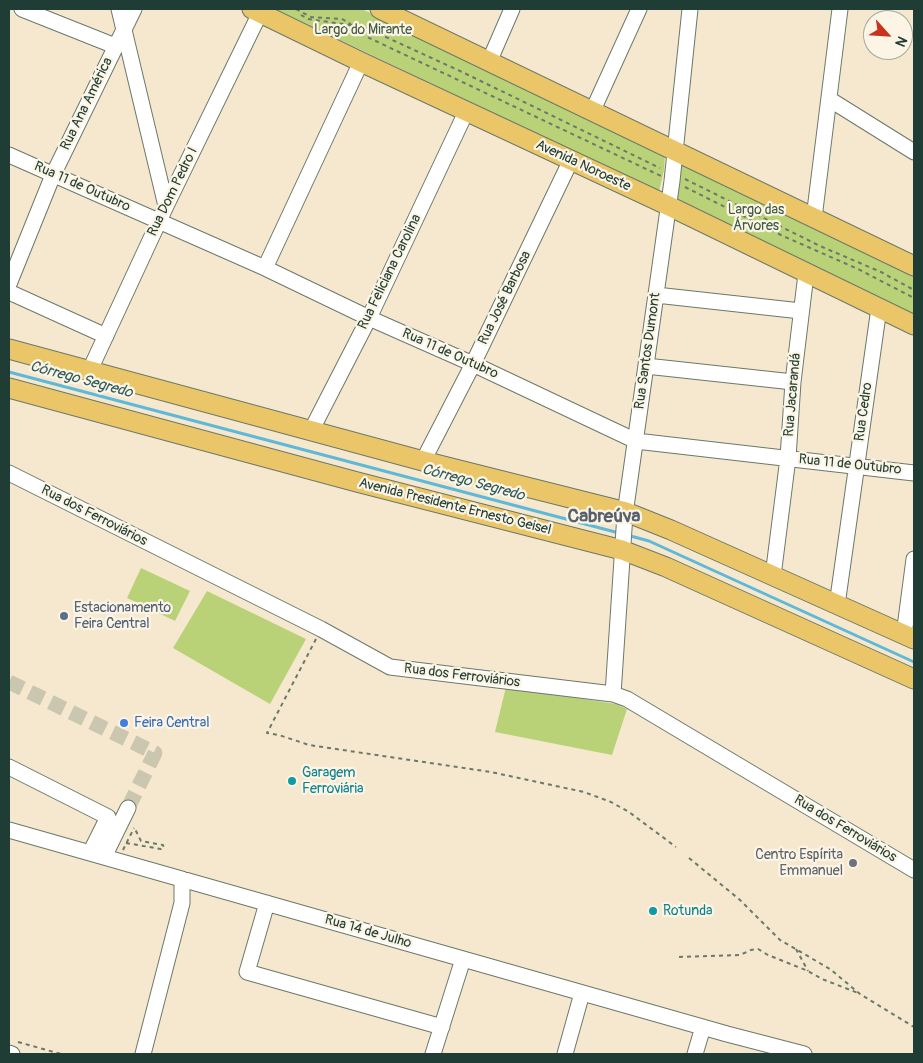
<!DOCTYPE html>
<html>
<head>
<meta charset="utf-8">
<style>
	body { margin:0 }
	#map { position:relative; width:923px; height:1063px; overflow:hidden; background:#f6e8ce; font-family:Pangolin,sans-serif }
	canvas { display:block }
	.frame { position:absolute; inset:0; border:10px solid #1f3d34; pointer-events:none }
	.north { position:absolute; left:863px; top:10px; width:50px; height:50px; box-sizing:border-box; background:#fcf5e5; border:1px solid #a4ab9e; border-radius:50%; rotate:116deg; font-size:14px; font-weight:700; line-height:20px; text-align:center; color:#1f3d34 }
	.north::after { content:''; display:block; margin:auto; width:18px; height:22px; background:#c8321e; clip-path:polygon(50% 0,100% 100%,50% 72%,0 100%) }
</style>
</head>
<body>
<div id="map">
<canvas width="923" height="1063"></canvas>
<div class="frame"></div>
<div class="north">N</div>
</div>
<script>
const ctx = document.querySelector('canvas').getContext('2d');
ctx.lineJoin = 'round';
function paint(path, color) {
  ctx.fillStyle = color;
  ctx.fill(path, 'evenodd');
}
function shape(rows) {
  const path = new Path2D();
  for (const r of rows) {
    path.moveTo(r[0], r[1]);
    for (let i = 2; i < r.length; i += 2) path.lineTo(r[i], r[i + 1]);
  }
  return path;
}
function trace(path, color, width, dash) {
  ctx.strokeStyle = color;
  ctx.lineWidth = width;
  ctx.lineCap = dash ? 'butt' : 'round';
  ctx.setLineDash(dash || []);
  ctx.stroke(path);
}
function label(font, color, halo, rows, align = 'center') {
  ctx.font = font + ' Pangolin,sans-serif';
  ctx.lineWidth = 4.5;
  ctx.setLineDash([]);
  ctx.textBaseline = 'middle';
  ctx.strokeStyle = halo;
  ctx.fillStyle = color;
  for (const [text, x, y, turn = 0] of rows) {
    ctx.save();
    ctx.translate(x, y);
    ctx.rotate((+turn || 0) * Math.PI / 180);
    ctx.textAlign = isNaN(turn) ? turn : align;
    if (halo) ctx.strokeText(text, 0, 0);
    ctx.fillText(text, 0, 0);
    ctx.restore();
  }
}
const green = shape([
	[275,9,362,9,665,154,664,170,659,192],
	[683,161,914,270,914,314,817,270,675,201],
	[141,568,190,591,175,621,127,598],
	[207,591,306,639,270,704,173,648],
	[506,687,616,704,627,709,612,755,495,732]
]);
const stream = shape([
	[9,372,619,533],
	[627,535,649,541,914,662]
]);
const minorTunnel = shape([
	[9,682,155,753,128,808]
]);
const path = shape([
	[296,9,311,17,342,19,349,23,363,35,661,176],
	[301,15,308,19,364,27,460,71,660,168],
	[685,179,820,246,881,272,914,290],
	[685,187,783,236,858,269,914,298],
	[316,639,267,733,279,735,309,745,491,772,584,792,611,802,629,812,676,847],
	[126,843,161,849,164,848,163,845,141,841,134,827],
	[123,850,134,828],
	[689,858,740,900,780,940,830,969,860,994,914,1027],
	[796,949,808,971],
	[679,957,740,955,751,950,758,949,768,955,808,971,822,979,858,993],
	[18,1042,61,1054]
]);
const minor = shape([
	[22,9,115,46],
	[119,9,166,206],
	[489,62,512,9],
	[829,99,914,152],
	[593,110,639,9],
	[9,155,265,268,369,318,473,364,636,441,914,473],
	[814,218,840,9],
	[265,268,361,62],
	[9,284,53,175,134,9],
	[9,292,106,336],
	[656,295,801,311],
	[646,366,793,382],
	[89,372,166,206,260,13],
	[311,431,369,318,466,112],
	[423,461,473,364,571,160],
	[9,473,321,629,390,667,613,694,627,699,914,870],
	[773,576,788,458,793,382,806,274],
	[837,605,879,308],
	[904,635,914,559],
	[613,694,625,514,672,181,690,9],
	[9,767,108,817,90,853],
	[9,830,727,1034,804,1054],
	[104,857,128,808],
	[267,903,247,972,442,1027],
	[9,1053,12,1054],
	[143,1054,182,903,182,879],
	[433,1054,463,959],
	[565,1054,582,993],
	[695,1054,703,1027]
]);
const major = shape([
	[252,9,361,62,669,206,914,325],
	[380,9,914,266],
	[9,349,423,461,626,512,671,530,914,639],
	[9,388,357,482,622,550,666,567,914,679]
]);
const markers = [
	[64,616,5,"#5c6f8a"],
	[124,723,5,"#3f7fe0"],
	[292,781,5,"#0f9aa8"],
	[853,863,5,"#6b7280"],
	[653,911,5,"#0f9aa8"]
];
const parkNames = [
	["Largo do Mirante",363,30],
	["Largo das",756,210],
	["Árvores",756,226]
];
const streetNames = [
	["Rua Ana América",87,104,-64],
	["Avenida Noroeste",583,166,25],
	["Rua 11 de Outubro",82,187,24],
	["Rua Dom Pedro I",173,192,-64],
	["Rua Feliciana Carolina",390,272,-64],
	["Rua José Barbosa",505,298,-64],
	["Rua Santos Dumont",648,351,-82],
	["Rua 11 de Outubro",450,354,24],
	["Rua Jacarandá",793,395,-85],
	["Rua Cedro",864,412,-82],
	["Rua 11 de Outubro",850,465,6],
	["Avenida Presidente Ernesto Geisel",455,507,14],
	["Rua dos Ferroviários",94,516,27],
	["Rua dos Ferroviários",462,676,7],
	["Rua dos Ferroviários",845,829,31],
	["Rua 14 de Julho",368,932,16]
];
const serviceNames = [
	["Estacionamento",74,608],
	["Feira Central",74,624]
];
const shopNames = [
	["Feira Central",134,723]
];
const cultureNames = [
	["Garagem",302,773],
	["Ferroviária",302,789],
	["Rotunda",663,911]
];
const worshipNames = [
	["Centro Espírita",843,855],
	["Emmanuel",843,871]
];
const waterNames = [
	["Córrego Segredo",81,380,15],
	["Córrego Segredo",473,483,15]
];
const districtNames = [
	["Cabreúva",604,517]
];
paint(green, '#b9d278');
trace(stream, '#5cb9da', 3);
trace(minorTunnel, '#cbc6af', 15, [15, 8]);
trace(minor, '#6a796a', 17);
trace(major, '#6a796a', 21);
trace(path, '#6a796a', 2, [4, 4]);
trace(minor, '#fff', 15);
trace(major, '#eac669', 19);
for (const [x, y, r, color] of markers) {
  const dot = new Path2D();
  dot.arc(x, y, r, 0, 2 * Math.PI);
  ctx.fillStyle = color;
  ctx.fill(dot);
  trace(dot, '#fcf5e5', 2);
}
label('14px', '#3e5b42', '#fcf5e5', parkNames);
label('14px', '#1f3d34', '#fcf5e5', streetNames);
label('14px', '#4e5e75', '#fcf5e5', serviceNames, 'left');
label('14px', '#366cbe', '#fcf5e5', shopNames, 'left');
label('14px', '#0d838f', '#fcf5e5', cultureNames, 'left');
label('14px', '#5b616d', '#fcf5e5', worshipNames, 'right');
label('italic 15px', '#2e5c5e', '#fcf5e5', waterNames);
label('bold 19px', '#57616d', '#fcf5e5', districtNames);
</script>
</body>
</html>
